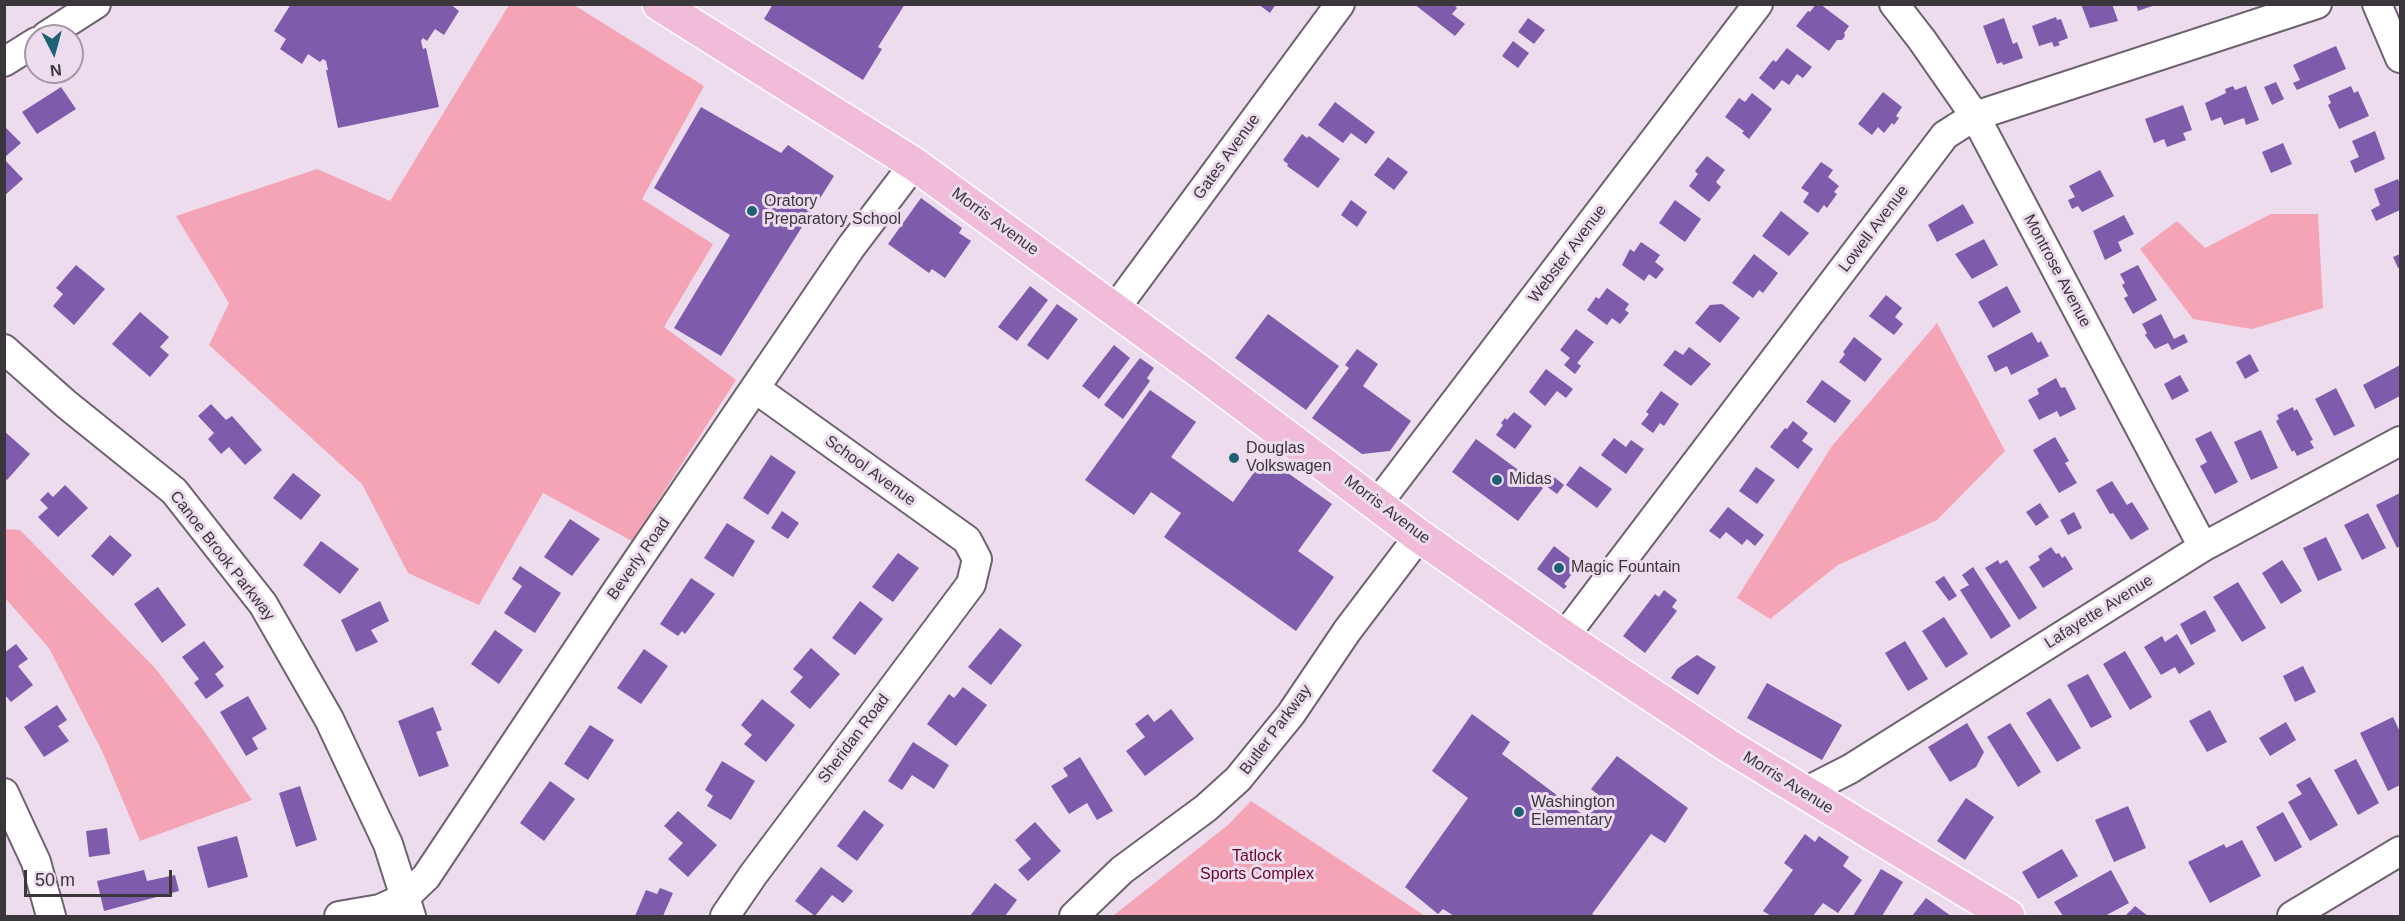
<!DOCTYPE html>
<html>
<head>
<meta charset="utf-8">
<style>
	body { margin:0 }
	#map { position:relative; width:2405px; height:921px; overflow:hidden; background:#ecdced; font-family:Helvetica,sans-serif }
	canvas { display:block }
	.frame { position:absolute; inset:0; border:6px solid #3b353c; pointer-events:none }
	.north { position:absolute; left:24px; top:24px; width:60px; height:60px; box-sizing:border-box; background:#ecdced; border:2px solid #a599a6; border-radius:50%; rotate:174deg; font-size:16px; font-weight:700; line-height:24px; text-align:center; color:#3b353c }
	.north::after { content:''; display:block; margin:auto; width:21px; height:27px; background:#1d6173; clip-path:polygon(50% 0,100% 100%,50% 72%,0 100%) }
	.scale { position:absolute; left:24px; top:870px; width:148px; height:27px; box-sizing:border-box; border:3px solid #3b353c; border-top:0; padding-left:8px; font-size:18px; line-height:21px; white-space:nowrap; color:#3b353c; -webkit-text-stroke:4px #ecdced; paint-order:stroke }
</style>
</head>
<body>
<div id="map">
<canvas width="2405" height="921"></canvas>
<div class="frame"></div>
<div class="north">N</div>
<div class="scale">50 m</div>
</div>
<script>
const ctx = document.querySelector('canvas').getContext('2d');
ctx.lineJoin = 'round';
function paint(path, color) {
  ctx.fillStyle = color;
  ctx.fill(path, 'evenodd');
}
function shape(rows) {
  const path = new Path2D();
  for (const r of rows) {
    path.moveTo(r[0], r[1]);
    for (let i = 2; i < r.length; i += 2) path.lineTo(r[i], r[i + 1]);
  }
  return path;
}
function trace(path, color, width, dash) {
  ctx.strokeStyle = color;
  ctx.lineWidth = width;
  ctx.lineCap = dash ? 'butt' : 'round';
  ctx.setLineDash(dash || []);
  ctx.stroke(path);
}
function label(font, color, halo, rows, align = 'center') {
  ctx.font = font + ' Helvetica,sans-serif';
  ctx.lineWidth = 6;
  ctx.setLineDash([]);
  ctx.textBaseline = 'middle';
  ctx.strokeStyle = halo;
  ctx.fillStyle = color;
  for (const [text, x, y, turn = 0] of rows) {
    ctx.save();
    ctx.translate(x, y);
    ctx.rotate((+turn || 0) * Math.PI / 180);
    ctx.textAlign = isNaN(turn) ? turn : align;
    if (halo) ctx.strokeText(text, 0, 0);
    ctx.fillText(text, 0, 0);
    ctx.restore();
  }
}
const green = shape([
	[509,5,574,5,704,86,642,199,713,244,664,327,736,380,632,541,543,493,479,605,408,573,362,484,209,345,229,303,176,216,317,169,390,201],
	[2271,214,2318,214,2323,308,2252,329,2193,319,2140,249,2177,221,2205,248],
	[1937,323,2005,451,1937,520,1838,565,1770,619,1737,598,1832,446],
	[4,529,20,530,155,668,204,731,252,800,140,841,102,751,49,648,5,598],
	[1251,801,1425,916,1113,916,1228,825]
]);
const building = shape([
	[291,4,450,4,459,11,444,35,435,29,427,41,423,38,421,41,423,49,426,48,439,107,338,128,326,70,328,70,326,61,323,59,320,62,308,54,302,64,280,49,286,39,274,31],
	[773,4,905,4,878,47,882,49,863,80,764,19],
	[1258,4,1276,4,1270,13],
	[1414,4,1453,4,1457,8,1452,14,1465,24,1455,36],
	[1816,4,1820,4,1849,26,1844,33,1845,36,1842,40,1837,40,1829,51,1796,26,1808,11,1810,12],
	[2081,4,2112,4,2118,21,2090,28],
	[2136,4,2155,4,2155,5,2138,11],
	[2056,17,2057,20,2061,19,2068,38,2058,42,2060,45,2054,47,2052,42,2039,46,2032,26],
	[1528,18,1545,30,1534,44,1518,32],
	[2004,18,2013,44,2017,42,2023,58,2003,65,2002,62,1997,64,1983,26],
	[1513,41,1529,53,1518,68,1502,56],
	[2336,46,2346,69,2297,90,2293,83,2300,80,2293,65],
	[1787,48,1812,67,1803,78,1797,74,1789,85,1782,80,1774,90,1759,78,1773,60,1776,62],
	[2276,82,2284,99,2272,105,2264,87],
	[2233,86,2235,90,2246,86,2259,120,2246,125,2244,118,2224,125,2221,117,2211,121,2205,103,2226,93,2225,89],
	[2351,86,2354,93,2358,91,2369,116,2339,129,2328,105,2331,103,2328,96],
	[61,87,76,109,37,134,22,112],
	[1883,92,1902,107,1896,116,1899,118,1894,125,1892,123,1884,133,1878,127,1872,135,1858,124],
	[1752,93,1772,109,1749,139,1742,133,1744,131,1725,117,1739,98,1745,102],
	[1335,102,1375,132,1366,144,1351,133,1343,143,1318,125],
	[2183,105,2192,130,2183,133,2186,140,2167,147,2164,139,2154,143,2145,119],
	[701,107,781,153,788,145,834,176,721,356,674,328,730,235,654,188],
	[4,126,21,143,4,158],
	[2375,131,2385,159,2355,173,2350,161,2359,157,2352,141],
	[1302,134,1307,138,1309,136,1340,159,1318,188,1287,166,1288,164,1283,160],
	[2283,143,2292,164,2271,173,2262,152],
	[1707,156,1725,170,1716,182,1721,187,1709,202,1689,186,1698,174,1695,171],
	[1388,157,1408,172,1394,190,1374,175],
	[4,159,23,179,4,196],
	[1821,162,1833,170,1828,177,1839,186,1834,192,1837,194,1827,208,1824,205,1818,213,1803,202,1809,193,1801,188],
	[2100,170,2114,196,2082,212,2078,206,2072,209,2068,200,2075,197,2069,186],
	[2398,179,2400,185,2400,210,2376,221,2371,210,2380,205,2374,189],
	[921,198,962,228,959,233,971,241,945,278,932,269,929,273,888,244],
	[1351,200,1367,212,1357,227,1341,215],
	[1675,200,1701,219,1685,242,1659,223],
	[1963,204,1974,223,1937,242,1928,225],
	[1781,211,1809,233,1789,256,1762,236],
	[2124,215,2134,234,2118,242,2122,251,2105,260,2093,231],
	[1984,239,1998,265,1972,279,1955,254],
	[1641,242,1660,255,1655,262,1664,269,1656,279,1649,274,1644,281,1622,265,1630,249,1634,252],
	[1754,254,1778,273,1763,293,1759,290,1753,298,1732,283],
	[2400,254,2400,267,2398,268,2393,257],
	[76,265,105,289,74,325,53,306,63,294,56,288],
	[2138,265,2157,300,2133,314,2124,298,2128,296,2122,285,2125,283,2120,274],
	[1030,286,1048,300,1017,341,998,327],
	[2007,286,2021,312,1993,328,1978,302],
	[1607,288,1629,304,1625,310,1629,313,1620,324,1612,318,1607,325,1587,310,1596,297,1599,299],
	[1886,295,1902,308,1895,317,1903,324,1894,335,1869,316],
	[1057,304,1078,319,1048,360,1027,345],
	[1722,304,1740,318,1720,343,1695,323,1710,305],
	[140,312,169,337,160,347,169,355,150,377,112,344],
	[1268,314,1339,366,1306,410,1235,358],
	[2161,314,2174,339,2184,334,2188,342,2172,350,2168,343,2155,349,2145,335,2147,333,2142,324],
	[1576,329,1594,342,1577,363,1581,366,1575,374,1564,365,1570,358,1560,350],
	[2032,332,2038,343,2041,341,2049,356,2011,375,2007,366,1995,372,1987,356],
	[1854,337,1882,359,1865,382,1839,362,1845,354,1843,352],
	[1114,345,1130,358,1099,399,1082,386],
	[1689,347,1711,364,1691,386,1663,365,1675,350,1683,355],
	[1357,349,1378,364,1363,386,1411,421,1390,451,1362,454,1312,418,1349,368,1345,365],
	[2250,354,2259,371,2245,379,2236,362],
	[1140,358,1154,368,1147,378,1150,381,1123,419,1104,405],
	[2400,365,2400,396,2375,409,2363,385],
	[1546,369,1573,389,1566,398,1557,391,1545,406,1529,392],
	[2180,375,2189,391,2172,400,2164,384],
	[2056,378,2061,388,2065,387,2076,409,2060,417,2057,411,2039,420,2028,400,2039,394,2037,389],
	[1822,380,1851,401,1835,423,1806,402],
	[2336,388,2355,426,2334,436,2315,399],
	[1150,390,1196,422,1171,457,1233,502,1265,457,1332,504,1298,551,1334,577,1296,631,1164,537,1181,513,1151,492,1134,515,1085,480],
	[1661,391,1679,404,1664,426,1660,423,1653,433,1641,424,1649,414,1646,412],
	[211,404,226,420,232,416,262,450,245,465,229,447,221,454,208,439,214,433,198,416],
	[2293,407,2294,411,2297,409,2313,440,2310,441,2314,448,2297,456,2294,450,2292,452,2276,421,2279,419,2277,415],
	[1514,412,1532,426,1515,449,1496,435,1503,425,1501,423,1505,418,1507,420],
	[1793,421,1808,433,1802,441,1813,449,1798,469,1770,447,1785,428,1787,429],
	[2261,430,2278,468,2251,480,2234,442],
	[4,431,30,454,7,480,4,477],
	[2211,431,2238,482,2215,494,2200,466,2207,462,2195,439],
	[2055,437,2069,461,2065,463,2077,483,2059,493,2033,450],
	[1614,438,1626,447,1631,440,1644,449,1626,474,1601,455],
	[1476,439,1543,488,1518,521,1452,472],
	[771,455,796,472,768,515,743,498],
	[1580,466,1612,489,1597,508,1566,485],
	[1756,467,1775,480,1757,504,1739,491],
	[293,473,321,495,301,520,273,498],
	[1549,473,1564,485,1557,494,1542,483],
	[2112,481,2127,505,2132,502,2149,529,2131,540,2113,513,2110,514,2096,490],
	[65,485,88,508,58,537,38,517,48,508,40,500,48,492,53,497],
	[2400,493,2400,546,2397,548,2376,505],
	[2040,503,2049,517,2036,526,2026,512],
	[1728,507,1764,535,1755,546,1747,539,1742,545,1726,532,1720,539,1709,531],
	[782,511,799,523,788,539,771,528],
	[2074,512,2082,528,2068,535,2060,520],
	[2368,513,2386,548,2362,560,2344,525],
	[570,519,600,539,572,576,544,557],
	[727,523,755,541,733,577,704,558],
	[110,535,132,555,113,576,91,556],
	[2326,537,2342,570,2318,581,2303,548],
	[321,541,359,569,340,594,303,565],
	[1554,546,1581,567,1575,574,1573,573,1564,584,1567,586,1564,589,1537,569],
	[2051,547,2056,554,2059,553,2062,558,2065,556,2073,569,2043,588,2029,567,2040,560,2038,556],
	[898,553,919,568,893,602,872,587],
	[1998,560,2000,564,2007,560,2037,608,2019,620,1985,568],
	[2282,560,2302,591,2281,604,2262,573],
	[520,566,561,593,535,633,504,613,522,586,512,579],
	[1973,567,2011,626,1991,639,1960,590,1969,585,1962,575],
	[1944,576,1957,596,1949,601,1935,582],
	[691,578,715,594,685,634,682,631,678,636,660,624],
	[2238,582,2266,628,2242,642,2213,597],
	[158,587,186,625,162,643,134,604],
	[1664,590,1677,600,1672,607,1677,611,1645,653,1623,636,1655,594,1659,597],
	[380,601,389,621,371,630,378,642,356,652,341,620],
	[860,601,883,619,855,655,832,638],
	[2205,610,2216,631,2191,645,2180,624],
	[1944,617,1968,654,1946,668,1922,631],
	[1000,628,1022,645,991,685,968,667],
	[495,630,523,650,499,684,471,664],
	[2177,634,2195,664,2179,674,2175,667,2161,675,2144,647,2162,636,2165,642],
	[204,641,224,667,215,674,224,686,206,699,194,683,199,679,182,657],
	[1905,641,1928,679,1908,691,1885,653],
	[16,644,28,659,18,666,33,685,11,702,4,694,4,653],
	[811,648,840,674,810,709,790,692,803,677,793,669],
	[644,649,668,666,641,704,617,688],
	[2125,651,2152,697,2130,710,2103,664],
	[1697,655,1716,667,1698,695,1671,678,1677,669],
	[2303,666,2316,692,2295,702,2283,676],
	[2088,674,2112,717,2091,728,2067,685],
	[1767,683,1842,725,1822,760,1747,718],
	[963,687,987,705,956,746,927,724,949,694,954,698],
	[248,696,267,729,252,738,258,749,246,756,220,712],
	[2050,698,2081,748,2057,762,2026,713],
	[762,699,795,725,766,762,744,744,752,735,741,725],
	[57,705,67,720,58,726,69,741,44,757,24,727],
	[433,707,442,730,436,732,449,766,419,777,398,721],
	[1171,709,1194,739,1145,776,1126,751,1145,737,1135,724,1148,714,1154,722],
	[2210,710,2227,742,2207,752,2189,721],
	[1472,714,1510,742,1502,754,1586,817,1602,798,1591,789,1617,756,1688,808,1665,843,1651,834,1592,914,1596,916,1454,916,1443,909,1438,914,1405,887,1468,798,1432,771],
	[2393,717,2400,732,2400,785,2388,791,2360,733],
	[2286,722,2296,740,2270,756,2259,738],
	[1967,723,1984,752,1976,767,1950,782,1928,747],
	[2010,723,2041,772,2018,787,1987,737],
	[590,725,614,740,588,780,564,764],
	[913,742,949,765,934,789,912,775,902,790,888,781],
	[1080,757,1113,811,1097,820,1087,803,1069,814,1051,786,1068,776,1063,768],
	[2356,759,2379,803,2358,815,2334,770],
	[722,761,755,781,731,820,707,806,713,796,705,790],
	[2310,777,2338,825,2310,841,2288,802,2302,794,2296,785],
	[550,781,575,799,544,841,520,823],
	[300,786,317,840,296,847,279,793],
	[1966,798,1994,817,1965,860,1937,841],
	[2128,806,2146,848,2114,862,2095,820],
	[864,810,884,825,857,861,837,846],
	[678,811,717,845,688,877,668,859,683,843,664,826],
	[2283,812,2302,847,2275,862,2256,827],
	[1035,822,1061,851,1028,881,1018,870,1031,859,1015,840],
	[107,828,110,854,89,857,86,831],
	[1805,834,1815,842,1819,836,1849,857,1843,866,1862,880,1838,913,1823,903,1813,916,1771,916,1763,911,1793,870,1784,863],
	[237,836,248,877,208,888,197,847],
	[2242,840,2261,876,2210,903,2188,862,2224,844,2226,848],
	[2062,849,2078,876,2038,899,2022,872],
	[821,867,853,891,843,903,832,895,815,916,795,901],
	[1881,869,1903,882,1882,916,1853,916],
	[144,870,147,881,175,875,179,891,104,911,97,881],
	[2111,870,2129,903,2105,916,2063,916,2054,902],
	[995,883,1017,900,1005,916,970,916],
	[660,888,673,893,663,916,635,916,646,890,657,894],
	[1926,898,1951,916,1912,916],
	[2135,906,2148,916,2125,916]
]);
const minor = shape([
	[1894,4,1922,40,1975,116,2203,547],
	[2377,4,2400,58],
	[46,36,96,4],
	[4,62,36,42],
	[1115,309,1340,4],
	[4,349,66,404,174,491,263,604,329,719,388,844,411,916],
	[1378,503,1758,4],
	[1564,637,1945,135,1975,116,2317,4],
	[4,793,36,862,51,916],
	[1803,793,1850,769,2203,547,2400,441],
	[339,916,380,909,404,898,426,877,616,592,851,247,914,164],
	[725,916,753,875,971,584,977,559,967,540,756,389],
	[1074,916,1122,870,1206,808,1238,779,1291,714,1347,631,1419,536],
	[2292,916,2400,851]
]);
const major = shape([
	[659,4,914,164,1203,374,1419,536,1564,637,1727,745,2008,916]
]);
const markers = [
	[752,211,6,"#1d6173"],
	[1234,458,6,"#1d6173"],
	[1497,480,6,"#1d6173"],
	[1559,568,6,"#1d6173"],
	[1519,812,6,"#1d6173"]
];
const streetNames = [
	["Gates Avenue",1227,157,-54],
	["Morris Avenue",995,222,36],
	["Lowell Avenue",1874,229,-53],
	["Webster Avenue",1568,254,-53],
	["Montrose Avenue",2057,271,62],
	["School Avenue",870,471,36],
	["Morris Avenue",1387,510,37],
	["Canoe Brook Parkway",222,556,52],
	["Beverly Road",639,559,-55],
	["Lafayette Avenue",2099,612,-32],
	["Butler Parkway",1276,730,-53],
	["Sheridan Road",854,739,-53],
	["Morris Avenue",1788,783,32]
];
const poiNames = [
	["Oratory",764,202],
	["Preparatory School",764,220],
	["Douglas",1246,449],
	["Volkswagen",1246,467],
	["Midas",1509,480],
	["Magic Fountain",1571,568],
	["Washington",1531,803],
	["Elementary",1531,821]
];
const parkNames = [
	["Tatlock",1257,857],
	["Sports Complex",1257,875]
];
paint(green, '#f5a4b5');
paint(building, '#7f5bac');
trace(minor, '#6f6270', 32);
trace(major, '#fff', 36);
trace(minor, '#fff', 28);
trace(major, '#f1bbda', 33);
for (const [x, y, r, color] of markers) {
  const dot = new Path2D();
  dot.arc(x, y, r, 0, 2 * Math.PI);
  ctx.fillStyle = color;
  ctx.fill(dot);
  trace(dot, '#ecdced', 2);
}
label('16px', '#3b353c', '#ecdced', streetNames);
label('16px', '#3b353c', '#ecdced', poiNames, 'left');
label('16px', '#66082d', '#ecdced', parkNames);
</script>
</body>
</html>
